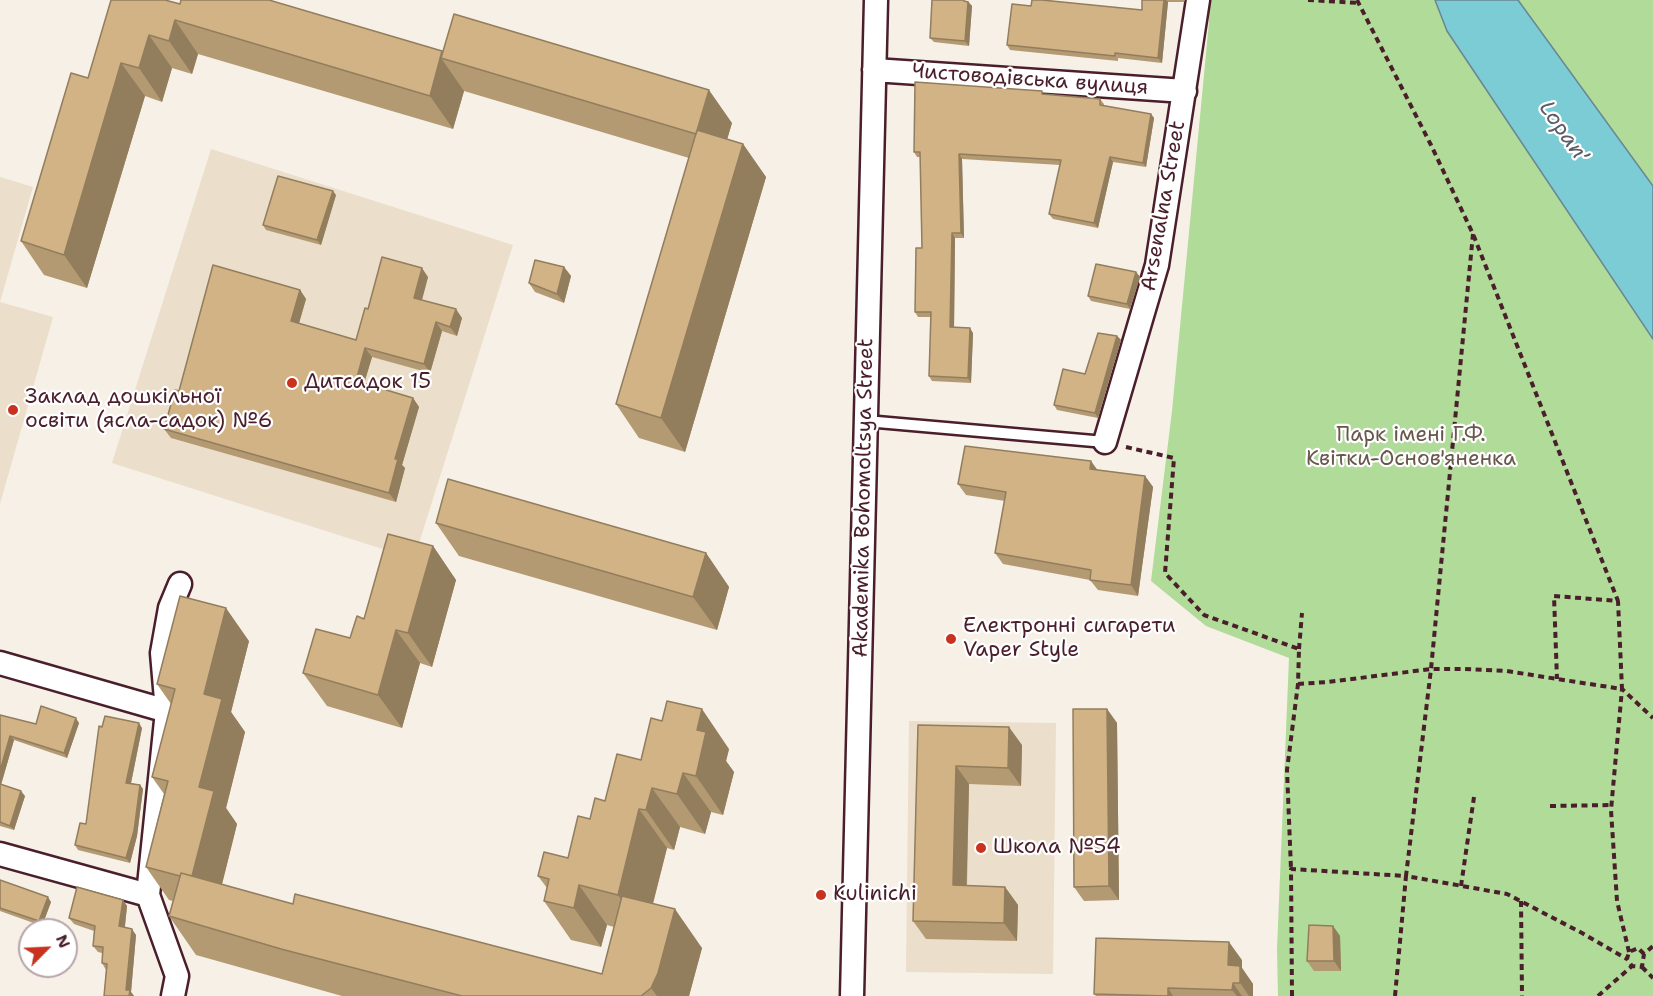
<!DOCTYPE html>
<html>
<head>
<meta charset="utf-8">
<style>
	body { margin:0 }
	#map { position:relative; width:1653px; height:996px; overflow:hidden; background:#f6f0e7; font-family:"Shantell Sans",sans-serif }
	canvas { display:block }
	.north { position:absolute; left:18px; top:918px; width:60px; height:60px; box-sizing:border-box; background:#fff; border:2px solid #b7a5aa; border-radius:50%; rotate:66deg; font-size:16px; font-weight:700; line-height:24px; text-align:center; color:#4a1f2b }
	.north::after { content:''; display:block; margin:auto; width:21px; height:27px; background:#c8321e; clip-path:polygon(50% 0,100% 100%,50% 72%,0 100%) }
</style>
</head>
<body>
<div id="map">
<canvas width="1653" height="996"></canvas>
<div class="north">N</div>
</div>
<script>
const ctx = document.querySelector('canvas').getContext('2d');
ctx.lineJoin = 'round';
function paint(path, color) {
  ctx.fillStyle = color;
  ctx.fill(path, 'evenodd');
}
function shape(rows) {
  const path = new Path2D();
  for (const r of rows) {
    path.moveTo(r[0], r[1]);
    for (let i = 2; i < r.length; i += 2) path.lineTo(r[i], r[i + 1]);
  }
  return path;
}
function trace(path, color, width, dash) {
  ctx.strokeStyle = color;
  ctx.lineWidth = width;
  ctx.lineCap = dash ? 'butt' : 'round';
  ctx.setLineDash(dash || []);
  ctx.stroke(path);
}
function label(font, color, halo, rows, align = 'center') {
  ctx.font = font + ' "Shantell Sans",sans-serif';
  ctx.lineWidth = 4.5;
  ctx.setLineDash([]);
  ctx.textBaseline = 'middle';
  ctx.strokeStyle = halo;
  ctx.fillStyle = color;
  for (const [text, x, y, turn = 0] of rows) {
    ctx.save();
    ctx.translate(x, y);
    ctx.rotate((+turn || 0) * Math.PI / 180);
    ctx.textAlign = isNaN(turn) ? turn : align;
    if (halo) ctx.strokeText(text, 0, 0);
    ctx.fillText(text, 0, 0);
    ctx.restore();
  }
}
const built = shape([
	[211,149,513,245,414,559,112,463],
	[0,177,33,187,0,302,53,317,0,504],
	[909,721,1056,723,1053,974,906,972]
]);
const green = shape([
	[1209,0,1435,0,1447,31,1653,339,1653,996,1278,996,1277,949,1289,658,1206,626,1151,581,1172,411,1209,22],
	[1518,0,1653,0,1653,187]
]);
const water = shape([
	[1435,0,1518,0,1653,186,1653,339,1447,31,1435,0]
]);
const path = shape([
	[1308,0,1359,3],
	[1357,0,1431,145,1473,234,1618,601],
	[1126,447,1174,458,1165,573,1204,615,1299,649,1298,684,1287,770,1291,869],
	[1299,649,1302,613],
	[1298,684,1328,682,1431,669,1465,669,1507,671,1557,679,1622,689,1618,601,1554,596,1557,679],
	[1550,806,1611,805],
	[1461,886,1474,797],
	[1521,901,1522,996],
	[1629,952,1617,901,1611,810,1622,689,1653,718],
	[1644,954,1638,948,1629,952,1627,959,1632,966,1642,967,1644,954,1653,946],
	[1642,967,1653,978],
	[1292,996,1291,869,1406,876,1431,669,1473,234],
	[1395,996,1406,876,1507,894,1582,933,1627,959],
	[1598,996,1632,966]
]);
const lane = shape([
	[866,421,1105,442]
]);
const street = shape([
	[874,70,1185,91],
	[1105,442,1157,265,1198,0],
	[0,663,167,711],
	[0,854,148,895],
	[173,996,177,976,148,895,167,711,162,653,170,608,180,584],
	[852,996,876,0]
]);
const wall = shape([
	[1142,0,1185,0,1184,2,1168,2,1162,63,1118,58,1118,61,1010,50,1007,45,1031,6,1142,10],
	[968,1,972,6,969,46,934,42,930,38],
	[180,4,442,51,732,123,727,139,743,144,766,177,685,452,639,438,616,404,689,158,464,91,453,129,198,54,192,74,172,68,162,102,145,96,87,288,44,275,21,241,88,78],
	[1045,94,1100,99,1104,104,1104,106,1151,114,1154,118,1146,167,1113,162,1098,228,1053,219,1049,214,1060,165,962,159,964,238,955,238,954,327,973,333,971,383,932,381,929,376,931,317,918,317,915,312,922,248,920,157,917,157,914,152],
	[336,195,321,245,266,230,263,225],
	[564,267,571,276,564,303,535,292,529,283],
	[1136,272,1140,277,1130,309,1091,301,1088,296],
	[428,277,422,300,462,318,457,336,442,331,430,373,372,357,364,384,413,398,419,407,402,465,405,468,396,502,171,438,164,429,179,391,300,290,306,299,299,323,356,340,368,309],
	[1117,336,1121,340,1098,418,1057,410,1054,405,1085,374],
	[1097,470,1145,476,1153,487,1138,596,1098,590,1090,580,1003,564,995,553,1005,501,966,495,958,484],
	[436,523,706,553,729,587,717,630,459,556],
	[433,546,456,580,432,667,420,663,402,728,327,706,303,673,350,638,364,619],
	[249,641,231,712,245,732,226,808,237,824,222,884,293,904,602,974,614,927,607,925,601,947,571,940,544,901,547,888,538,876,568,858,590,819,641,760,729,749,726,761,734,772,723,815,711,812,705,834,680,827,674,850,667,848,653,904,702,948,689,996,342,996,196,955,169,916,173,901,169,900,146,867,164,794,152,777,171,704,157,684],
	[1107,709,1117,723,1119,900,1084,901,1074,887],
	[0,715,36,724,79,723,67,758,14,740,1,785,25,796,14,830,0,826],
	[918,725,1022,745,1021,786,969,784,967,886,1005,887,1018,905,1017,941,926,939,913,921],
	[102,727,142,728,131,783,140,785,143,789,137,836,130,863,78,850,75,845,86,824],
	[0,880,51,902,42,926,0,911],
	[123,900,127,906,125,927,136,935,131,992,134,996,104,996,106,970,102,963,102,953,98,952,93,946,94,931,74,924,69,918],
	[1333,926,1340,936,1341,971,1314,971,1307,961],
	[1242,960,1242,968,1253,984,1253,996,1096,996,1094,994]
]);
const shadedWall = shape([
	[1164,0,1166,0,1168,2,1162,63,1158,58],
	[968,2,972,6,969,46,965,41],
	[175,20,198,54,192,74,169,41],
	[149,35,172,68,162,102,139,68],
	[442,51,441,58,464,91,453,129,430,96],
	[121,63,145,96,87,288,64,255],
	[709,90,732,123,719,167,696,134],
	[1151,114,1154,118,1146,167,1143,163],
	[743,144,766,177,685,452,661,418],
	[959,154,962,159,964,238,961,233],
	[1110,157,1113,162,1098,228,1094,223],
	[333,191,336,195,321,245,317,240],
	[952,233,955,238,954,332,950,327],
	[564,267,571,276,564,303,557,294],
	[422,268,428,277,420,307,414,298],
	[1136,272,1140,277,1130,309,1127,304],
	[300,290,306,299,297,330,291,321],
	[456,309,462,318,457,336,450,327],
	[436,322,442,331,430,373,424,364],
	[970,328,973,333,971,383,968,378],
	[1117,336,1121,340,1098,418,1095,413],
	[365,348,372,357,362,390,356,381],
	[413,398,419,407,402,465,405,468,396,502,389,493,395,459],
	[1091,461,1099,472,1090,469],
	[1145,476,1153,487,1138,596,1131,585],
	[433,546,456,580,432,667,408,633],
	[706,553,729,587,717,630,693,597],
	[226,608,249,641,231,712,245,732,226,808,237,824,215,912,191,878,199,787,204,694],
	[396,630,420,663,402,728,378,695],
	[702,709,729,749,726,761,734,772,723,815,696,776,697,730],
	[1107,709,1117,723,1119,900,1109,886],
	[76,718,79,723,67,758,64,753],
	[139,723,142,728,130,788,126,783],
	[1009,727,1022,745,1021,786,1008,768],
	[10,736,14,740,0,788,0,771],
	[956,766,969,784,966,904,953,885],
	[683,773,711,812,705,834,677,794],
	[140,785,143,789,137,836,130,863,126,858],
	[652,788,680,827,674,850,646,810],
	[21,791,25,796,14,830,10,826],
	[639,809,667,848,645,934,618,895],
	[579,885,607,925,601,947,574,908],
	[1005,887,1018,905,1017,941,1004,923],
	[48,897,51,902,42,926,39,921],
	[123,900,127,906,124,933,119,926],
	[675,909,702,948,689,996,657,996,651,988],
	[1333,926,1340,936,1341,971,1334,961],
	[132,929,136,935,131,992,134,996,129,996,126,990],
	[1229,942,1242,960,1242,968,1253,984,1253,996,1249,996,1228,965],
	[1233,983,1242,996,1237,996,1232,990],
	[1168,988,1173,996,1168,996]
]);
const building = shape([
	[111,0,165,0,180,4,181,0,269,0,442,51,430,96,175,20,169,41,149,35,139,68,121,63,64,255,21,241,71,73,88,78,111,0],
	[932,0,964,0,964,1,968,2,965,41,930,38,932,0],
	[1032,0,1042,0,1142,10,1142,0,1164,0,1158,58,1115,53,1115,56,1007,45,1012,4,1031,6,1032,0],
	[454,14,709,90,696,134,441,58,454,14],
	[915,82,1042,91,1042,94,1100,99,1100,105,1151,114,1143,163,1110,157,1094,223,1049,214,1061,160,959,154,961,233,952,233,950,327,970,328,968,378,929,376,931,312,915,312,916,248,922,248,920,152,914,152,915,82],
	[697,130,743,144,661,418,616,404,697,130],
	[278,176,333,191,317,240,263,225,278,176],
	[382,257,422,268,414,298,456,309,450,327,436,322,424,364,365,348,356,381,413,398,395,459,398,459,389,493,164,429,175,390,179,391,213,265,300,290,291,321,356,340,365,308,368,309,382,257],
	[535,260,564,267,557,294,529,283,535,260],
	[1096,264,1136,272,1127,304,1088,296,1096,264],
	[1098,333,1117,336,1095,413,1054,405,1063,369,1085,374,1098,333],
	[965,446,1091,461,1090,469,1145,476,1131,585,1090,580,1091,570,995,553,1006,492,958,484,965,446],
	[448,479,706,553,693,597,436,523,448,479],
	[388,534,433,546,408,633,396,630,378,695,303,673,316,629,350,638,357,616,364,619,388,534],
	[180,596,226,608,204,694,222,699,199,787,214,791,192,876,181,873,180,876,146,867,168,781,152,777,175,689,157,684,180,596],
	[667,701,702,709,697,730,706,732,696,776,683,773,677,794,652,788,646,810,639,809,618,895,579,885,574,908,544,901,549,879,538,876,544,852,568,858,578,816,590,819,595,798,605,801,617,754,641,760,651,718,662,721,667,701],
	[41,706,76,718,64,753,10,736,0,771,0,715,36,724,41,706],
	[1073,709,1107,709,1109,886,1074,887,1073,709],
	[105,716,139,723,126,783,140,785,134,831,126,858,75,845,80,823,86,824,99,726,102,727,105,716],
	[918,725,1009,727,1008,768,956,766,953,885,1005,887,1004,923,913,921,918,725],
	[0,784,21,791,10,826,0,822,0,784],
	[181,873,293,904,295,894,602,974,622,896,675,909,658,973,651,988,641,996,462,996,281,949,169,916,181,873],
	[0,880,48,897,39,921,0,908,0,880],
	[77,887,123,900,119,926,132,929,126,990,130,990,129,996,104,996,107,964,102,963,103,947,93,946,95,926,69,918,77,887],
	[1309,925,1333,926,1334,961,1307,961,1309,925],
	[1096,938,1229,942,1228,965,1240,966,1240,983,1233,983,1232,990,1168,988,1168,996,1094,994,1096,938]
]);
const markers = [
	[292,383,6,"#c8321e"],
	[13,410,6,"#c8321e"],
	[951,639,6,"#c8321e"],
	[981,848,6,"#c8321e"],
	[821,895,6,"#c8321e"]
];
const streetNames = [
	["Чистоводівська вулиця",1030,80,4],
	["Arsenalna Street",1164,206,-80],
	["Akademika Bohomoltsya Street",864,498,-89]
];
const poiNames = [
	["Дитсадок 15",304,383],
	["Заклад дошкільної",25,398],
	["освіти (ясла-садок) №6",25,422],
	["Електронні сигарети",963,627],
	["Vaper Style",963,651],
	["Школа №54",993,848],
	["Kulinichi",833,895]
];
const parkNames = [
	["Парк імені Г.Ф.",1411,436],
	["Квітки-Основ'яненка",1411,460]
];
const waterNames = [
	["Lopan'",1563,132,55]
];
paint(built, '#ebdeca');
paint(green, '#b0db99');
paint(water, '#7cccd6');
trace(water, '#688792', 1.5);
trace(lane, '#4a1f2b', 15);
trace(street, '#4a1f2b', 27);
trace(path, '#4a1f2b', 4, [6, 4.5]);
trace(lane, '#fff', 10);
trace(street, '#fff', 22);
paint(wall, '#b49a72');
paint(shadedWall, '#927d5d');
paint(building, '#d1b385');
trace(building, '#927d5d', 1.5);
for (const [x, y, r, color] of markers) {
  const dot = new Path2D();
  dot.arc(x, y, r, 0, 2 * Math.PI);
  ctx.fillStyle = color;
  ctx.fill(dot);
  trace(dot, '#fff', 2);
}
label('21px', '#4a1f2b', '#fff', streetNames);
label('21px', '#4a1f2b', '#fff', poiNames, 'left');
label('21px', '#69574c', '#fff', parkNames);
label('italic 22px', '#5c5c67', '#fff', waterNames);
</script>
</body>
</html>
